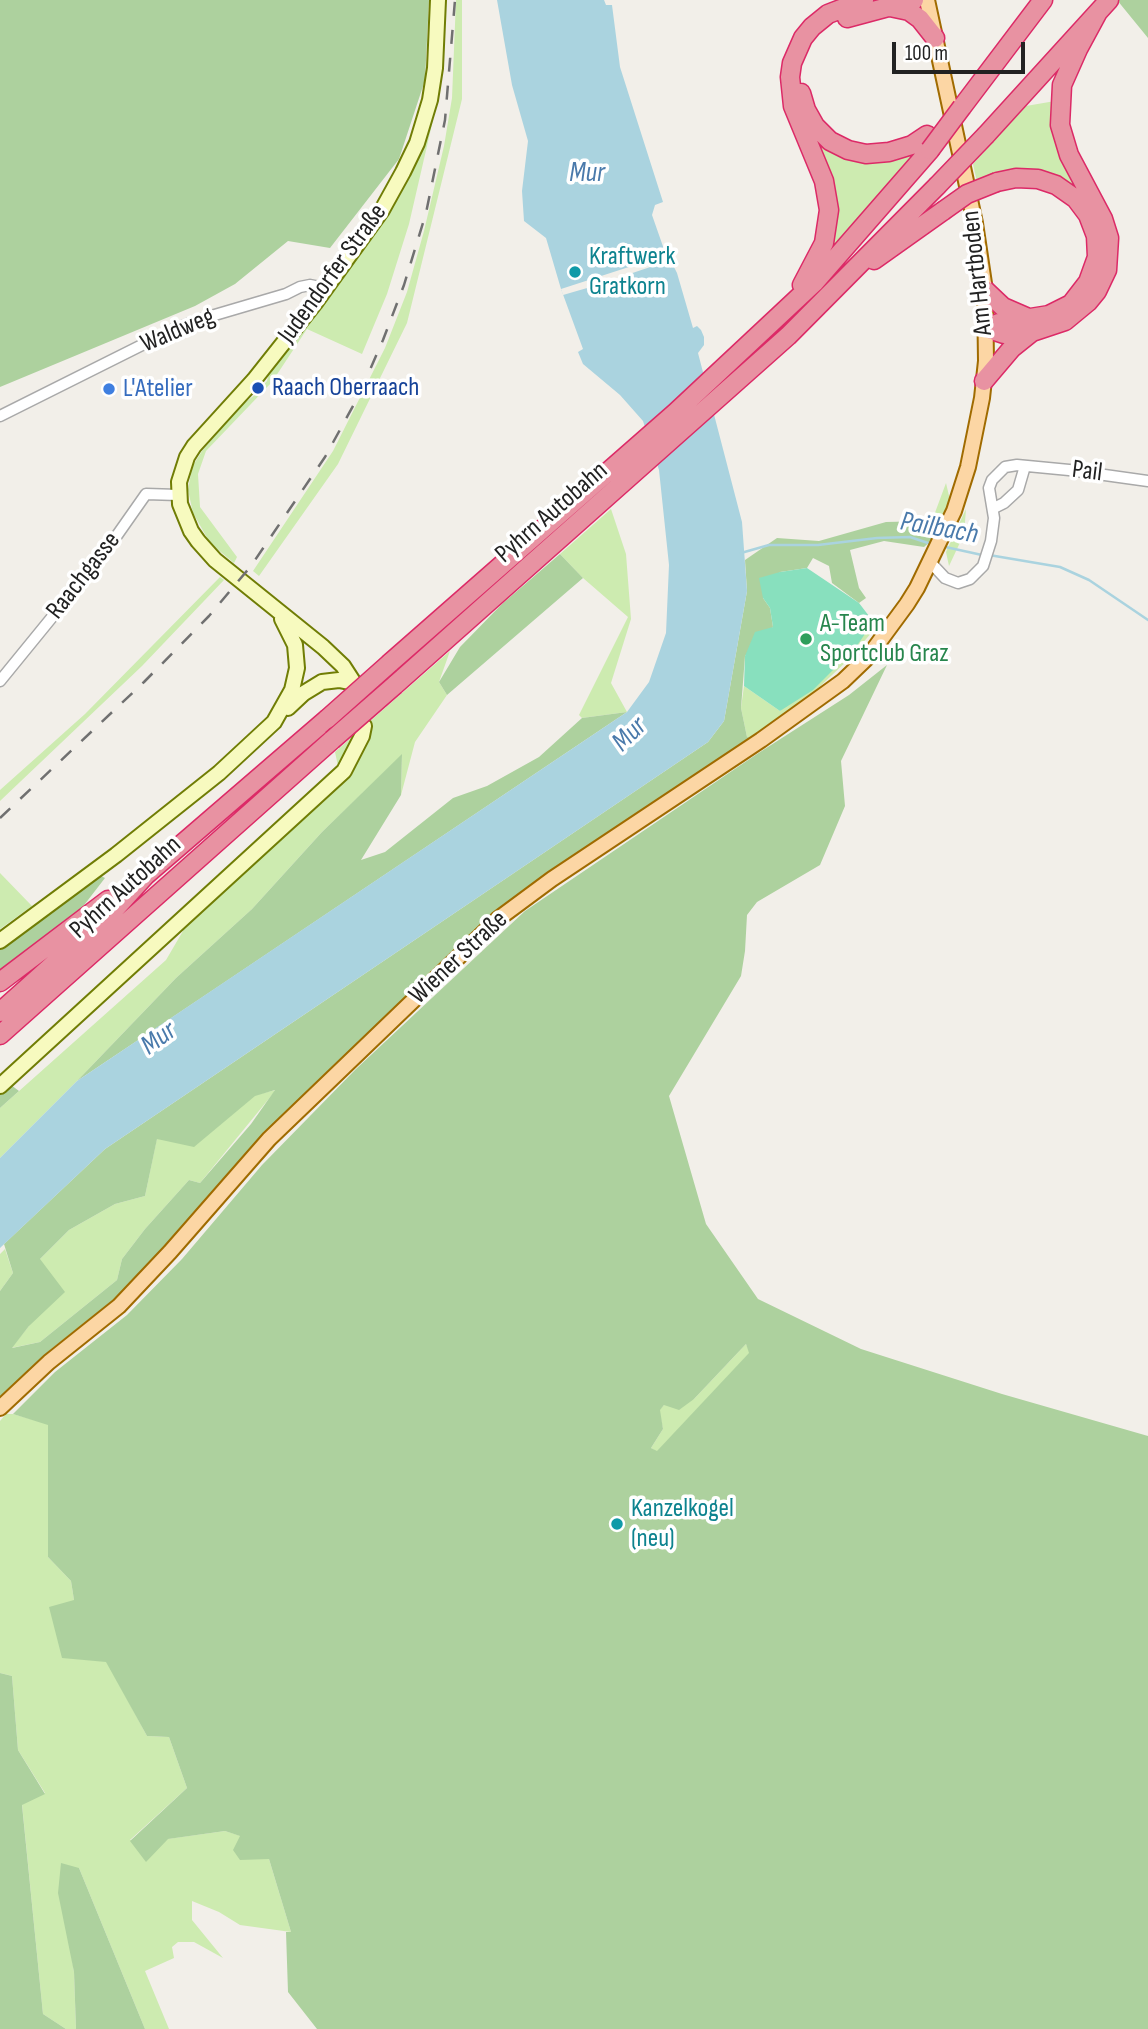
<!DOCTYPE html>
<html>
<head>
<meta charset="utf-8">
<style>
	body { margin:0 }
	#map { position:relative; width:1148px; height:2029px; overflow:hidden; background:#f2efe9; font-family:"Sofia Sans Condensed",sans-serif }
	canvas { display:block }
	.scale { position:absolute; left:892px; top:42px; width:133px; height:32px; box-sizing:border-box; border:4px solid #222; border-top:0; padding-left:9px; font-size:21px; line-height:24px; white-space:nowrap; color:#222; -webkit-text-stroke:5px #fff; paint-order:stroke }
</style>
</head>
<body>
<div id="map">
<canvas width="1148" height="2029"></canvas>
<div class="scale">100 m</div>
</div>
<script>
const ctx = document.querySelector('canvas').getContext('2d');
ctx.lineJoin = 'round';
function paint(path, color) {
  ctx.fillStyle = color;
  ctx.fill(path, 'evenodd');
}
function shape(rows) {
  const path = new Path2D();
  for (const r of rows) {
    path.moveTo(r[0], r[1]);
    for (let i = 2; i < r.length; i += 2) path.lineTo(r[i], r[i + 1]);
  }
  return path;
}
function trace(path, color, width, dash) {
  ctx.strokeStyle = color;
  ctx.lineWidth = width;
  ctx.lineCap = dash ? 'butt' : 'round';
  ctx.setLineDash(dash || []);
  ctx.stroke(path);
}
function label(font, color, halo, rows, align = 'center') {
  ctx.font = font + ' "Sofia Sans Condensed",sans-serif';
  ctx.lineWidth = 7;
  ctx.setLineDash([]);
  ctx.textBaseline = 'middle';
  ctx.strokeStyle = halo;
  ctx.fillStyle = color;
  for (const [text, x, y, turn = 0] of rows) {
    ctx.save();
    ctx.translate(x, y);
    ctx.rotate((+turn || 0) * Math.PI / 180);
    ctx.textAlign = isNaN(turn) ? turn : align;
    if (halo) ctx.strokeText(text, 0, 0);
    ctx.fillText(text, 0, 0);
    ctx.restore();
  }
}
const grass = shape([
	[456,0,462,0,462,99,407,323,338,464,259,576,253,571,333,451,385,348,407,292,424,231,444,146,452,98],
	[881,0,896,0,840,16,830,21,812,38,800,58,798,70,797,90,801,110,809,126,826,143,855,157,883,157,896,155,926,141,829,251,827,248,833,228,834,200,826,173,796,102,794,82,796,61,808,38,826,21,849,9],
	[1055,101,1086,195,1097,271,1075,190,977,182,973,164,1026,106],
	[433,120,409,224,387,294,362,354,307,329,272,382,206,451,198,474,200,507,237,557,234,563,210,543,193,513,188,490,192,467,202,451,238,408,256,394,267,381,270,368,352,262,417,143],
	[946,483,950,500,931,552,933,532,928,521,933,518],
	[611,509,626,554,631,619,611,683,627,712,582,718,579,715,628,617,583,578,560,554],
	[966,509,964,534,949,566,946,552],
	[220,577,224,580,142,666,0,801,0,790,85,714],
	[868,625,873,631,848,660,814,692,754,739,747,737,741,708,744,686,780,711,867,631],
	[450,651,439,682,447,695,415,742,401,795,402,755,322,832,252,909,176,978,77,1081,0,1158,0,1108,166,960,183,931,175,918,338,766,335,752],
	[0,873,32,906,0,929],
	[276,1090,200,1183,189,1180,145,1229,122,1259,117,1280,40,1342,11,1348,29,1326,40,1259,69,1230,115,1204,145,1196,157,1138,194,1146,255,1095],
	[5,1249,13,1273,0,1291,0,1254],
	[746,1344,750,1353,657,1452,651,1448,663,1429,659,1410,664,1405,694,1399],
	[6,1414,13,1414,48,1424,48,1557,71,1581,74,1600,147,1736,169,1737,187,1788,130,1840,167,1839,225,1831,241,1836,269,1859,291,1932,240,1925,219,1912,192,1901,192,1920,223,1958,194,1942,178,1942,172,1947,174,1958,145,1971,169,2029,145,2029,79,1868,69,1939,74,1972,76,2029,66,2029,43,2014,22,1804,45,1793,18,1750,12,1676,0,1673,0,1421]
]);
const forest = shape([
	[0,0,429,0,425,80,399,159,330,248,288,241,235,284,195,306,0,387],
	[1117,0,1148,0,1148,38],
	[928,521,933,532,932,540,924,547,884,541,850,550,859,588,866,598,859,603,832,583,829,566,813,558,807,568,780,572,763,598,770,608,773,627,745,656,741,708,747,737,754,739,471,936,284,1113,153,1261,114,1300,51,1349,0,1399,0,1291,13,1273,4,1244,105,1149,708,742,724,721,747,591,745,560,777,538,819,541,886,522],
	[275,1090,251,1124,200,1183,189,1180,145,1229,122,1259,117,1280,40,1342,12,1348,29,1326,65,1292,40,1259,69,1230,115,1204,145,1196,157,1139,194,1147,255,1096],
	[560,554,583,578,447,695,439,682,460,647,502,604],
	[887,665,841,761,845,806,820,865,757,902,747,915,745,951,741,976,669,1096,706,1224,758,1299,861,1349,1002,1394,1148,1436,1148,2029,317,2029,288,1992,286,1932,291,1932,269,1859,240,1860,233,1850,240,1836,225,1831,168,1839,146,1862,130,1841,187,1788,169,1737,147,1736,106,1662,62,1658,49,1607,74,1600,71,1581,48,1557,48,1425,13,1414,55,1372,127,1315,182,1259,262,1165,356,1069,525,911,757,754,849,695],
	[746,1344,749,1353,657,1451,651,1448,663,1429,660,1410,664,1405,679,1410,694,1399],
	[627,712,225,982,77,1081,176,978,252,909,322,832,402,754,401,795,361,860,385,852,453,798,487,786,539,757,582,718],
	[97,874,105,878,71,922,0,975,0,947],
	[11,1085,19,1091,0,1108,0,1095],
	[0,1673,12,1676,18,1750,45,1794,22,1805,43,2014,66,2029,0,2029],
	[61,1863,79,1868,145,2029,76,2029,74,1972,58,1893]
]);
const pitch = shape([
	[807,568,859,603,869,616,867,631,856,647,813,690,780,711,744,686,745,656,755,632,773,627,770,608,763,598,759,578,780,572]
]);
const water = shape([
	[497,0,604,0,606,5,612,5,620,67,663,202,655,205,652,215,666,255,670,257,671,260,668,261,670,268,674,267,677,273,693,328,697,326,701,330,704,337,704,345,698,353,742,522,747,591,724,721,708,742,105,1149,0,1248,0,1158,77,1081,627,712,649,682,666,633,669,565,659,470,643,421,620,395,583,364,578,352,583,349,561,289,546,238,524,221,522,191,528,141,512,85]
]);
const pier = shape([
	[669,254,671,260,594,286,563,295,561,289]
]);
const stream = shape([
	[941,546,982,555],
	[741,553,769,545,818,545,877,538,910,537,931,544],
	[989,555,1060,567,1089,580,1148,620]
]);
const street = shape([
	[0,416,174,329,201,319,286,294,300,287,310,285,325,288],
	[994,508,1004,503,1018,490,1025,466],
	[930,562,945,578,958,583,970,579,983,566,991,541,994,518,989,488,992,480,1005,467,1017,465,1069,470,1148,481],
	[0,681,106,551,146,494,178,495]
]);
const secondary = shape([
	[354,683,343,666,323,647,215,560,198,541,191,531,180,504,179,482,187,457,194,446,254,380,315,303,382,210,403,172,417,143,430,100,435,68,438,0],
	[288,708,304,693,322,682,339,680,354,683],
	[0,941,116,855,219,773,274,722,292,690,297,668,295,645,282,619],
	[0,1086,344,771,362,736,364,726]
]);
const primary = shape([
	[0,1408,49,1362,119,1306,170,1252,269,1139,498,919,552,879,761,740,843,681,868,657,907,604,917,588,954,511,968,467,982,398,986,361,985,290,975,223,927,0]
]);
const highway = shape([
	[890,7,909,11,920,19,935,38],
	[847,18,914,0],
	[801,93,806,110,815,126,830,141,848,150,866,154,889,152,912,145,927,135],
	[962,107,1043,0],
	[986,135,1109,0],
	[874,260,943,211],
	[802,285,824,243,829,210,824,181,793,106,790,77,792,63,803,38,812,27,828,14,864,0],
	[985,290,1003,307,1026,317],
	[986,328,1004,334,1032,332,1065,321,1088,302,1097,291,1107,270,1109,238,1103,219,1069,155,1060,125,1062,85,1078,49,1098,12],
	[986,328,999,323,1049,315,1071,304,1088,282,1097,257,1096,236,1088,215,1076,199,1056,185,1038,179,1016,178,997,182],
	[984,381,1012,348,1032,332],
	[390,663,675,413,814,283,930,150],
	[395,685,788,336,937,186],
	[0,982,108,900],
	[0,1012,115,909,146,875,327,719],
	[0,1035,332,740]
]);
const rail = shape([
	[0,818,144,682,209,616,251,566,325,457,358,397,383,340,404,285,426,213,445,120,455,0]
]);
const highwayBridge = shape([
	[930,150,962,107],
	[937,186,986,135],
	[943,211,967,194,997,182],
	[327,719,390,663],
	[332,740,395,685]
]);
const markers = [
	[575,272,7,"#0f9aa8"],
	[258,388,7,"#1a4fb4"],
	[109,389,7,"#3f7fe0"],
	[806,639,7,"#2e9e5b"],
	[617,1524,7,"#0f9aa8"]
];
const cultureNames = [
	["Kraftwerk",589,257],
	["Gratkorn",589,287],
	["Kanzelkogel",631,1509],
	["(neu)",631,1539]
];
const streetNames = [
	["Am Hartboden",978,273,-96],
	["Judendorfer Straße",333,274,-54],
	["Waldweg",178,331,-23],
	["Pail",1087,472,7],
	["Pyhrn Autobahn",552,513,-41],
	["Raachgasse",84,576,-52],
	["Pyhrn Autobahn",126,888,-42],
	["Wiener Straße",459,958,-43]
];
const transitNames = [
	["Raach Oberraach",272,388]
];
const shopNames = [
	["L'Atelier",123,389]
];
const leisureNames = [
	["A-Team",820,624],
	["Sportclub Graz",820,654]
];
const waterNames = [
	["Mur",587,174],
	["Pailbach",939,529,10],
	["Mur",630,735,-45],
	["Mur",159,1039,-36]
];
paint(grass, '#cdebb0');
paint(forest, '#add19e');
paint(pitch, '#88e0be');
paint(water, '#aad3df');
paint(pier, '#f2efe9');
trace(stream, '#aad3df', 2.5);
trace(street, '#a9a9a9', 13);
trace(secondary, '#707d05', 18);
trace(primary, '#a06b00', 18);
trace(highway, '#dc2a67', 21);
trace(street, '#fff', 10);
trace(secondary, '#f7fabf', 14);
trace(primary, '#fcd6a4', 14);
trace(highway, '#e892a2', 18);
trace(rail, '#707070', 2.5, [14, 14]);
trace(highwayBridge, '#dc2a67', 21, []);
trace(highwayBridge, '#e892a2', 18);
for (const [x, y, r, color] of markers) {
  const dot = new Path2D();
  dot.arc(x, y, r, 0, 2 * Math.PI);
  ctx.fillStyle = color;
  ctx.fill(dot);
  trace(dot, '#fff', 2.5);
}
label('26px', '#0d838f', '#fff', cultureNames, 'left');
label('26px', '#222', '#fff', streetNames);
label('26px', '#164399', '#fff', transitNames, 'left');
label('26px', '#366cbe', '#fff', shopNames, 'left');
label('26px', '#27864d', '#fff', leisureNames, 'left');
label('italic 28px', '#4a7aab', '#fff', waterNames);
</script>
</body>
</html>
